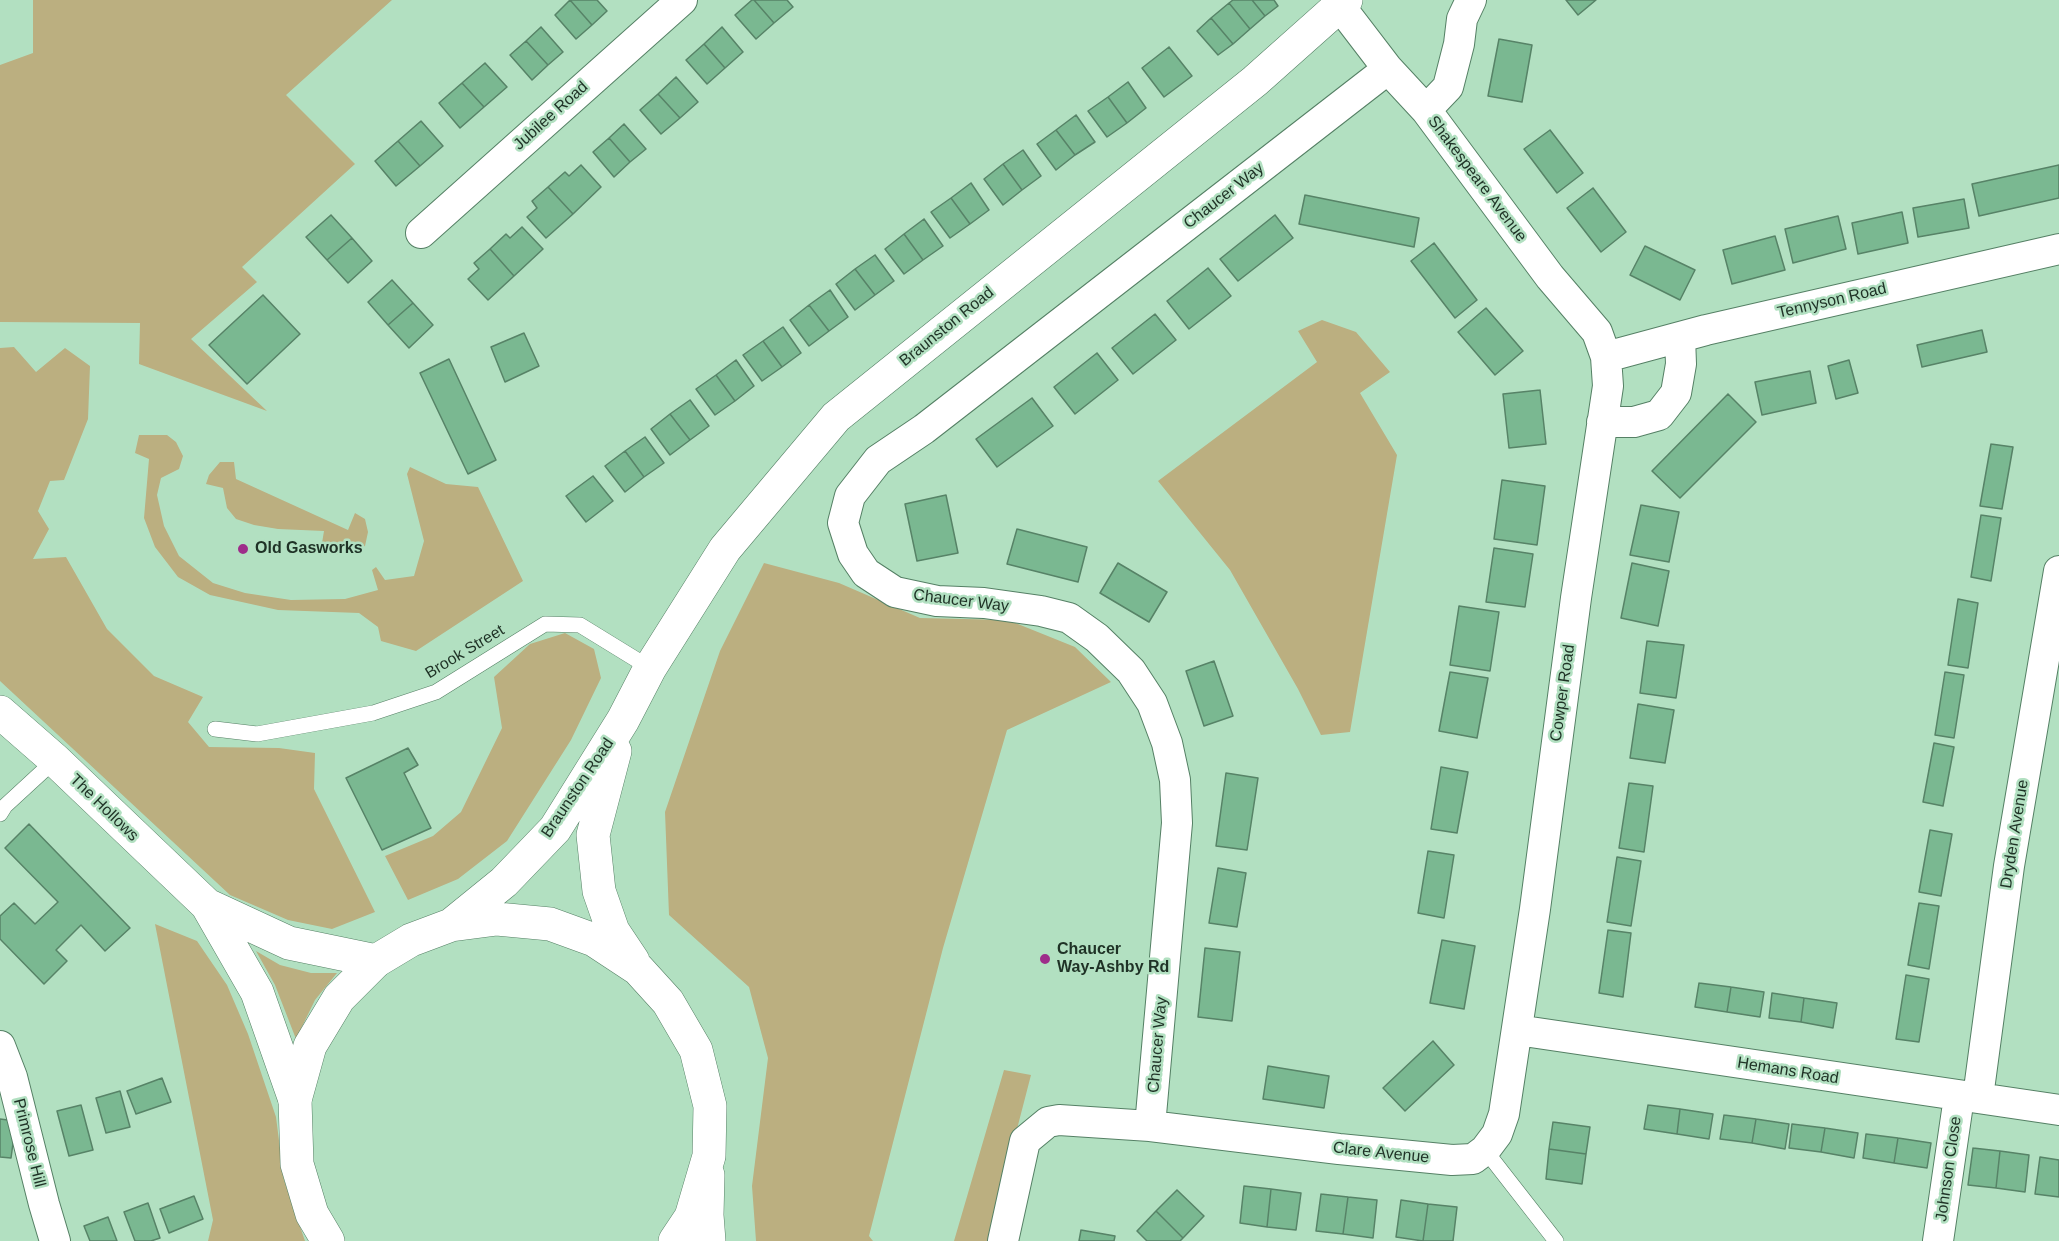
<!DOCTYPE html>
<html>
<head>
<meta charset="utf-8">
<style>
	body { margin:0 }
	canvas { display:block; background:#b2e0c1 }
</style>
</head>
<body>
<canvas width="2059" height="1241"></canvas>
<script>
const ctx = document.querySelector('canvas').getContext('2d');
ctx.lineJoin = 'round';
function paint(path, color) {
  ctx.fillStyle = color;
  ctx.fill(path, 'evenodd');
}
function shape(rows) {
  const path = new Path2D();
  for (const r of rows) {
    path.moveTo(r[0], r[1]);
    for (let i = 2; i < r.length; i += 2) path.lineTo(r[i], r[i + 1]);
  }
  return path;
}
function trace(path, color, width, dash) {
  ctx.strokeStyle = color;
  ctx.lineWidth = width;
  ctx.lineCap = dash ? 'butt' : 'round';
  ctx.setLineDash(dash || []);
  ctx.stroke(path);
}
function label(font, color, halo, rows, align = 'center') {
  ctx.font = font + ' Arial,sans-serif';
  ctx.lineWidth = 5;
  ctx.setLineDash([]);
  ctx.textBaseline = 'middle';
  ctx.strokeStyle = halo;
  ctx.fillStyle = color;
  for (const [text, x, y, turn = 0] of rows) {
    ctx.save();
    ctx.translate(x, y);
    ctx.rotate((+turn || 0) * Math.PI / 180);
    ctx.textAlign = isNaN(turn) ? turn : align;
    if (halo) ctx.strokeText(text, 0, 0);
    ctx.fillText(text, 0, 0);
    ctx.restore();
  }
}
const green = shape([
	[33,0,392,0,286,95,355,164,242,267,257,282,191,339,267,411,139,364,140,323,0,322,0,65,33,53],
	[1322,320,1356,332,1390,372,1360,393,1397,455,1350,732,1321,735,1298,689,1230,570,1158,481,1317,362,1298,331],
	[14,347,36,372,65,348,90,366,88,419,64,480,50,481,38,511,49,529,33,559,66,557,107,629,154,676,203,697,188,722,209,747,279,748,315,753,314,789,375,912,332,929,288,920,230,895,0,681,0,348],
	[139,435,167,435,176,442,183,456,179,469,161,478,157,495,164,526,179,556,213,583,245,593,291,600,345,599,378,590,372,570,376,567,385,580,414,576,424,541,407,474,410,467,446,484,478,487,523,581,416,651,381,641,378,627,359,613,278,610,210,595,178,577,155,547,144,518,149,459,135,453],
	[220,462,234,462,236,479,348,530,355,513,365,519,368,532,365,546,350,553,332,555,321,549,324,531,278,529,254,525,236,519,227,508,223,488,206,484,209,475],
	[764,563,839,583,920,618,1008,620,1075,647,1111,682,1007,730,943,948,869,1236,873,1241,756,1241,752,1186,768,1058,749,987,669,915,665,812,720,651],
	[565,633,594,649,601,678,571,740,507,841,458,879,408,900,385,856,433,836,461,812,502,728,494,677,530,644],
	[155,924,197,941,227,985,248,1034,276,1117,284,1180,305,1241,208,1241,213,1220],
	[256,951,280,965,311,973,337,973,315,1000,296,1039,275,985],
	[1004,1070,1031,1075,988,1241,954,1241]
]);
const building = shape([
	[570,0,597,0,607,11,592,25,570,0],
	[570,0,592,25,576,39,555,15,570,0],
	[752,0,754,0,774,23,756,39,735,15,752,0],
	[754,0,787,0,793,7,774,23,754,0],
	[1233,0,1252,0,1265,16,1250,29,1229,3,1233,0],
	[1252,0,1274,0,1278,6,1265,16,1252,0],
	[1566,0,1596,0,1578,15,1566,0],
	[1229,3,1250,29,1233,44,1211,18,1229,3],
	[1211,18,1233,44,1218,55,1197,31,1211,18],
	[541,27,563,52,548,65,526,41,541,27],
	[722,27,743,52,725,68,704,44,722,27],
	[1499,39,1532,45,1522,102,1488,96,1499,39],
	[526,41,548,65,532,80,510,55,526,41],
	[704,44,725,68,707,84,686,60,704,44],
	[1169,47,1192,76,1164,97,1142,68,1169,47],
	[485,63,507,87,484,107,462,83,485,63],
	[676,77,698,102,680,118,658,94,676,77],
	[1128,82,1146,108,1127,123,1108,97,1128,82],
	[462,83,484,107,460,128,439,103,462,83],
	[658,94,680,118,661,134,640,110,658,94],
	[1108,97,1127,123,1107,137,1088,111,1108,97],
	[1076,115,1095,142,1075,155,1056,130,1076,115],
	[421,121,443,146,420,166,398,141,421,121],
	[624,124,646,149,630,162,609,138,624,124],
	[1056,130,1075,155,1056,170,1037,144,1056,130],
	[1550,130,1583,173,1557,193,1524,149,1550,130],
	[609,138,630,162,614,177,593,152,609,138],
	[398,141,420,166,396,186,375,161,398,141],
	[1023,150,1041,176,1022,190,1003,164,1023,150],
	[1003,164,1022,190,1003,205,984,179,1003,164],
	[581,165,601,187,573,214,548,187,565,172,569,176,581,165],
	[2059,165,2059,198,1979,216,1972,184,2059,165],
	[971,183,989,210,970,224,951,198,971,183],
	[548,187,573,214,546,238,527,217,537,208,532,201,548,187],
	[1593,188,1626,232,1601,252,1567,208,1593,188],
	[1305,195,1419,218,1414,247,1299,224,1305,195],
	[951,198,970,224,950,238,931,212,951,198],
	[1964,199,1969,228,1918,237,1913,208,1964,199],
	[1902,212,1908,243,1858,254,1852,223,1902,212],
	[331,215,352,238,327,260,306,237,331,215],
	[1275,215,1293,238,1238,281,1220,259,1275,215],
	[1838,216,1846,249,1793,263,1785,229,1838,216],
	[924,219,943,246,923,260,904,234,924,219],
	[522,227,543,249,514,276,490,249,506,234,510,238,522,227],
	[904,234,923,260,904,274,885,249,904,234],
	[1775,236,1785,270,1732,284,1723,250,1775,236],
	[352,238,372,261,348,283,327,260,352,238],
	[1434,243,1477,300,1455,318,1411,261,1434,243],
	[1645,246,1695,270,1680,300,1630,275,1645,246],
	[490,249,514,276,488,300,468,279,479,269,474,263,490,249],
	[875,255,894,281,875,295,855,269,875,255],
	[1208,268,1231,296,1189,329,1167,301,1208,268],
	[855,269,875,295,855,310,836,284,855,269],
	[392,280,413,303,388,325,368,302,392,280],
	[830,290,848,317,829,331,809,305,830,290],
	[263,295,300,334,247,384,209,345,263,295],
	[413,303,433,325,409,348,388,325,413,303],
	[809,305,829,331,809,346,790,320,809,305],
	[1486,308,1523,351,1495,375,1458,332,1486,308],
	[1155,314,1176,340,1133,374,1112,348,1155,314],
	[783,327,801,353,782,367,763,341,783,327],
	[1982,330,1987,352,1922,367,1917,345,1982,330],
	[524,333,539,366,505,382,491,347,524,333],
	[763,341,782,367,762,381,743,355,763,341],
	[1097,353,1118,380,1075,414,1054,387,1097,353],
	[449,359,496,460,468,474,420,373,449,359],
	[736,360,754,386,735,401,716,375,736,360],
	[1849,360,1858,393,1836,399,1828,366,1849,360],
	[1810,371,1816,403,1762,415,1755,382,1810,371],
	[716,375,735,401,715,415,696,389,716,375],
	[1540,390,1546,444,1509,448,1503,394,1540,390],
	[1728,394,1756,422,1680,498,1652,471,1728,394],
	[1032,398,1053,426,997,467,976,439,1032,398],
	[690,400,709,426,690,440,670,414,690,400],
	[670,414,690,440,670,455,651,429,670,414],
	[645,437,664,463,644,477,625,451,645,437],
	[1991,444,2013,447,2002,509,1980,506,1991,444],
	[625,451,644,477,625,492,605,466,625,451],
	[593,476,613,501,586,522,566,496,593,476],
	[1502,480,1545,486,1537,545,1494,539,1502,480],
	[946,495,958,553,917,561,905,504,946,495],
	[1641,505,1679,512,1669,562,1630,555,1641,505],
	[1981,515,2001,518,1991,581,1971,577,1981,515],
	[1017,529,1087,547,1078,582,1007,564,1017,529],
	[1494,548,1533,554,1525,607,1486,602,1494,548],
	[1118,563,1167,592,1149,622,1100,593,1118,563],
	[1632,563,1669,571,1658,626,1621,618,1632,563],
	[1958,599,1978,603,1968,668,1948,665,1958,599],
	[1459,606,1499,612,1490,671,1450,665,1459,606],
	[1647,641,1684,645,1676,698,1640,693,1647,641],
	[1214,661,1233,716,1204,726,1186,671,1214,661],
	[1450,672,1488,678,1477,738,1439,731,1450,672],
	[1945,672,1964,675,1954,738,1935,735,1945,672],
	[1638,704,1674,710,1665,763,1630,758,1638,704],
	[1934,743,1954,747,1943,806,1923,802,1934,743],
	[408,748,418,765,404,773,431,828,382,850,346,778,408,748],
	[1441,767,1468,772,1457,833,1431,829,1441,767],
	[1226,773,1258,778,1247,850,1216,846,1226,773],
	[1629,783,1653,786,1644,852,1619,848,1629,783],
	[29,824,130,928,105,951,81,925,56,950,67,961,44,984,0,939,0,916,14,903,35,924,58,902,5,848,29,824],
	[1930,830,1952,834,1941,896,1919,892,1930,830],
	[1428,851,1454,855,1444,918,1418,913,1428,851],
	[1617,857,1641,861,1631,926,1607,922,1617,857],
	[1218,868,1246,873,1237,927,1209,923,1218,868],
	[1919,903,1939,906,1929,969,1908,965,1919,903],
	[1608,930,1631,933,1623,997,1599,993,1608,930],
	[1442,940,1475,946,1464,1009,1430,1003,1442,940],
	[1205,948,1240,952,1232,1021,1198,1017,1205,948],
	[1906,975,1929,979,1919,1042,1896,1039,1906,975],
	[1699,983,1731,987,1727,1012,1695,1007,1699,983],
	[1731,987,1764,992,1760,1017,1727,1012,1731,987],
	[1772,993,1804,998,1801,1022,1769,1018,1772,993],
	[1804,998,1837,1003,1833,1028,1801,1022,1804,998],
	[1433,1041,1454,1065,1405,1111,1383,1088,1433,1041],
	[1268,1066,1329,1076,1324,1108,1263,1099,1268,1066],
	[162,1078,171,1102,136,1114,127,1091,162,1078],
	[120,1091,130,1127,106,1133,96,1098,120,1091],
	[81,1105,93,1150,69,1156,57,1111,81,1105],
	[1648,1105,1680,1109,1677,1134,1644,1129,1648,1105],
	[1680,1109,1713,1114,1709,1139,1677,1134,1680,1109],
	[1724,1115,1756,1119,1752,1143,1720,1139,1724,1115],
	[0,1119,16,1121,11,1158,0,1157,0,1119],
	[1756,1119,1789,1124,1785,1149,1752,1143,1756,1119],
	[1553,1122,1590,1127,1586,1154,1549,1149,1553,1122],
	[1792,1124,1825,1128,1821,1152,1789,1148,1792,1124],
	[1825,1128,1858,1133,1854,1158,1821,1152,1825,1128],
	[1866,1134,1898,1138,1894,1163,1863,1158,1866,1134],
	[1898,1138,1931,1143,1927,1168,1894,1163,1898,1138],
	[1973,1148,2000,1151,1996,1188,1968,1185,1973,1148],
	[1549,1149,1586,1154,1582,1184,1546,1179,1549,1149],
	[2000,1151,2029,1155,2025,1192,1996,1188,2000,1151],
	[2040,1157,2059,1160,2059,1197,2035,1194,2040,1157],
	[1244,1186,1271,1189,1267,1227,1240,1223,1244,1186],
	[1271,1189,1301,1193,1296,1230,1267,1227,1271,1189],
	[1177,1190,1204,1216,1183,1238,1156,1211,1177,1190],
	[1321,1194,1348,1197,1343,1234,1316,1231,1321,1194],
	[194,1196,203,1219,169,1233,160,1209,194,1196],
	[1348,1197,1377,1200,1373,1238,1343,1234,1348,1197],
	[1401,1200,1428,1204,1423,1241,1396,1237,1401,1200],
	[148,1203,160,1238,151,1241,135,1241,124,1212,148,1203],
	[1428,1204,1457,1207,1453,1241,1423,1241,1428,1204],
	[1156,1211,1183,1238,1180,1241,1147,1241,1137,1231,1156,1211],
	[108,1217,117,1241,90,1241,84,1226,108,1217],
	[1081,1230,1115,1236,1114,1241,1079,1241,1081,1230]
]);
const service = shape([
	[215,729,257,734,373,713,436,692,545,624,580,625,650,668],
	[0,814,5,806,55,760],
	[1485,1150,1556,1241]
]);
const minor = shape([
	[1426,110,1448,87,1459,44,1462,19,1471,0],
	[421,233,682,0],
	[1606,357,1706,330,2059,249],
	[1602,422,1634,422,1659,415,1676,393,1681,364,1680,337],
	[1517,1030,2059,1110],
	[0,1046,12,1077,44,1204,55,1241],
	[1978,1097,2009,866,2059,571],
	[1150,1126,1177,823,1175,780,1167,743,1152,703,1131,671,1097,638,1069,618,1041,611,984,603,937,601,895,592,866,573,853,554,843,523,850,496,878,460,924,429,1388,69],
	[1003,1241,1025,1141,1048,1122,1059,1120,1150,1126,1339,1149,1452,1160,1473,1159,1485,1150,1497,1134,1504,1114,1535,909,1576,598,1608,386,1606,357,1597,332,1550,277,1426,110,1388,69,1339,5],
	[1938,1241,1959,1097]
]);
const tertiary = shape([
	[708,1175,707,1215,709,1241]
]);
const secondary = shape([
	[0,712,55,760,207,905,257,992,295,1100],
	[207,905,289,943,376,961]
]);
const primary = shape([
	[615,751,593,835,599,891,613,931,633,961],
	[451,925,504,882,555,829,623,720,650,668,725,549,836,417,1255,81,1346,0],
	[328,1241,312,1214,297,1164,295,1100,310,1046,339,998,376,961,411,940,451,925,497,919,550,924,594,940,638,969,668,1002,696,1050,710,1106,709,1156,691,1217,675,1241]
]);
const markers = [
	[243,549,6,"#9e2d8a"],
	[1045,959,6,"#9e2d8a"]
];
const streetNames = [
	["Jubilee Road",551,116,-42],
	["Shakespeare Avenue",1477,179,53],
	["Chaucer Way",1224,196,-38],
	["Tennyson Road",1832,301,-13],
	["Braunston Road",947,327,-39],
	["Chaucer Way",961,601,7],
	["Brook Street",465,652,-31],
	["Cowper Road",1563,693,-82],
	["Braunston Road",578,788,-56],
	["The Hollows",104,808,44],
	["Dryden Avenue",2015,834,-81],
	["Chaucer Way",1158,1045,-85],
	["Hemans Road",1788,1071,9],
	["Primrose Hill",29,1143,76],
	["Clare Avenue",1381,1153,6],
	["Johnson Close",1949,1169,-82]
];
const poiNames = [
	["Old Gasworks",255,549],
	["Chaucer",1057,950],
	["Way-Ashby Rd",1057,968]
];
paint(green, '#bbaf80');
paint(building, '#7ab891');
trace(building, '#578367', 1.5);
trace(service, '#558065', 16);
trace(minor, '#558065', 32);
trace(tertiary, '#558065', 34);
trace(secondary, '#558065', 34);
trace(primary, '#558065', 34);
trace(service, '#fff', 15);
trace(minor, '#fff', 30);
trace(tertiary, '#fff', 33);
trace(secondary, '#fff', 33);
trace(primary, '#fff', 33);
for (const [x, y, r, color] of markers) {
  const dot = new Path2D();
  dot.arc(x, y, r, 0, 2 * Math.PI);
  ctx.fillStyle = color;
  ctx.fill(dot);
  trace(dot, '#b2e0c1', 2);
}
label('16px', '#1f3226', '#b2e0c1', streetNames);
label('bold 16px', '#1f3226', '#b2e0c1', poiNames, 'left');
</script>
</body>
</html>
